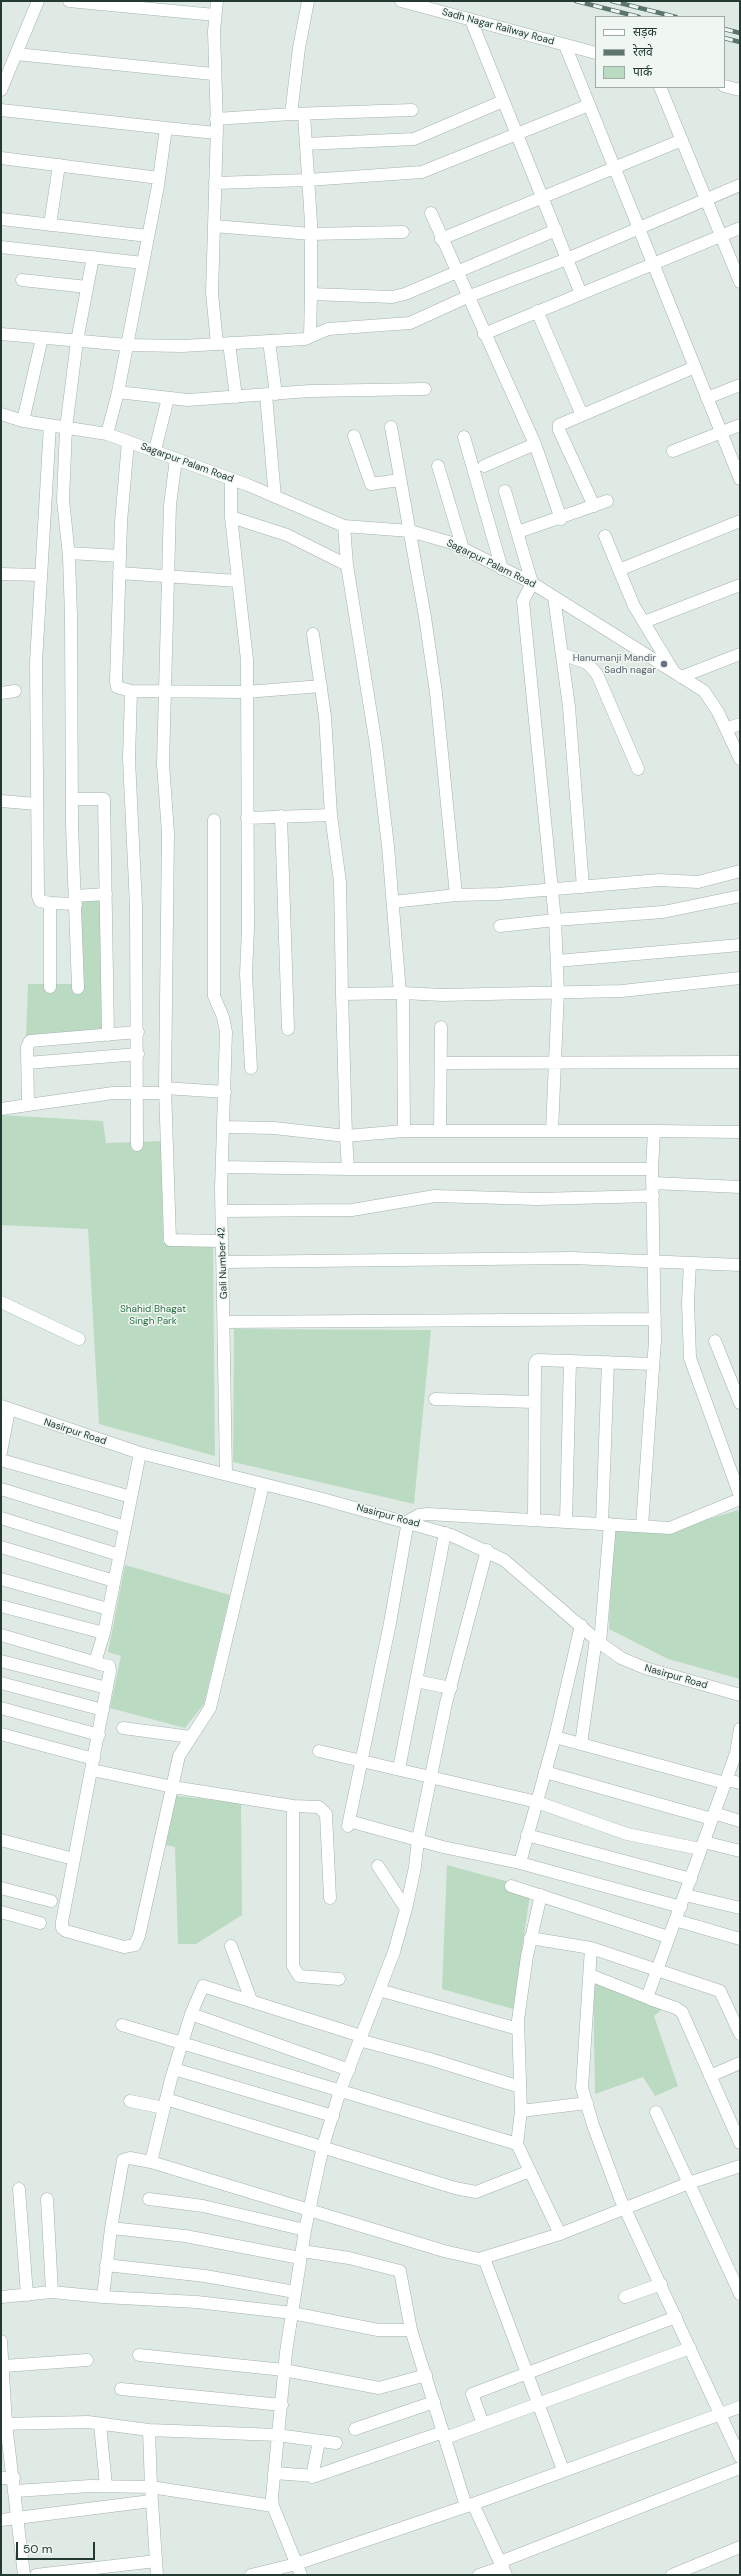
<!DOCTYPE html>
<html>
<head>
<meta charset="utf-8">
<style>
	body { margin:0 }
	#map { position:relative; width:741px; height:2576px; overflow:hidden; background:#e0eae5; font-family:"DM Sans","Noto Sans Devanagari",sans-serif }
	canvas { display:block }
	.frame { position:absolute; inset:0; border:2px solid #223a32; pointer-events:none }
	.legend { position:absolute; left:595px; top:16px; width:130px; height:72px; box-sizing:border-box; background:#f0f7f3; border:1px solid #9eaba6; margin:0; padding:5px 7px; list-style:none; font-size:12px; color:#223a32 }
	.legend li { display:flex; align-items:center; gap:8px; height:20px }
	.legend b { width:20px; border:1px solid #9eaba6 }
	.scale { position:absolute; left:16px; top:2542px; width:79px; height:18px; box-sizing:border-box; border:2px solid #223a32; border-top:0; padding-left:5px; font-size:12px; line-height:14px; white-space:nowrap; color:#223a32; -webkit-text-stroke:3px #f0f7f3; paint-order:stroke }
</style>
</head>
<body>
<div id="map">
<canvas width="741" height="2576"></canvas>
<div class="frame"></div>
<ul class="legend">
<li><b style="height:5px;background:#fff"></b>सड़क</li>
<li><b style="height:5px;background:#5c766d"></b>रेलवे</li>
<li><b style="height:11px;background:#badbc1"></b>पार्क</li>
</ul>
<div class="scale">50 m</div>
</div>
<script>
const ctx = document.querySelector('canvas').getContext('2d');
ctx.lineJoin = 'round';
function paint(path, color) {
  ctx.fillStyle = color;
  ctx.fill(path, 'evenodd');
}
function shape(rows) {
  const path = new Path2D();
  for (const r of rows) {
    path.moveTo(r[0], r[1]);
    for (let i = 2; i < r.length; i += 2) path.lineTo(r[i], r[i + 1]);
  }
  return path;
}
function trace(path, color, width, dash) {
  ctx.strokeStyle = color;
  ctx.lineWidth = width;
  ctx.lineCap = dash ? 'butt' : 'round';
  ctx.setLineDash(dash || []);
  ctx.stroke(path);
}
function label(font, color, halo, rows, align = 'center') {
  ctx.font = font + ' "DM Sans",sans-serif';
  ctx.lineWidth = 3;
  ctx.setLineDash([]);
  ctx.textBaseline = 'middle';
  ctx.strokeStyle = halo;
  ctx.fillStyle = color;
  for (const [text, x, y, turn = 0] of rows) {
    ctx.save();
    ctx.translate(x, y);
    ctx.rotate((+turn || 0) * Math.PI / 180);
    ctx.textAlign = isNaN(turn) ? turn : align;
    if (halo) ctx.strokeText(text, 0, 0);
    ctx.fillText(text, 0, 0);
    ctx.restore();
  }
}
const green = shape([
	[105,896,102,1034,26,1037,28,984,81,984,77,898],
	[1,1115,103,1121,106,1143,162,1141,163,1243,213,1243,215,1456,99,1424,88,1229,1,1225],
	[234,1329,431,1330,414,1504,233,1462],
	[738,1510,740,1516,740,1679,668,1659,609,1629,613,1530,670,1531],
	[125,1565,230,1595,204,1704,185,1728,110,1708,121,1656,108,1652],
	[176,1796,241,1803,242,1915,196,1944,178,1944,175,1847,166,1845],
	[447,1865,531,1888,513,2009,442,1989],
	[593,1980,665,2007,654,2016,678,2086,655,2096,643,2077,595,2094]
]);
const minor = shape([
	[69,1,215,15],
	[308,1,299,48,291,114,412,110],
	[401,1,596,53],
	[471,20,581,294],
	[565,45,740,479],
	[16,54,213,74],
	[724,86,740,90],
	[660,87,740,282],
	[1,90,38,1],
	[1,110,166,128,158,186,118,392],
	[304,114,311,223,311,294,392,297,405,294,556,230],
	[216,119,291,114],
	[166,128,216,133],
	[306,144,414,139,503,101],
	[1,158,159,178],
	[215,183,308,180,422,172,589,105],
	[431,213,535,444,561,519],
	[1,219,148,236],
	[50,225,59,165],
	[214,226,311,234,403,232],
	[441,239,682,140],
	[1,247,143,263],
	[22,280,87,287],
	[537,311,582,415],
	[1,334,127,345,182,346,305,339,328,329,410,323,467,297,567,259,740,185],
	[484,334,740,228],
	[310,337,311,294],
	[269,341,276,394],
	[229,343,236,397],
	[217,344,212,293,217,127,214,31,217,1],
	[266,395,275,497],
	[707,398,740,385],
	[1,414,23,421,107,434,248,485,344,526,410,531,452,543,532,583,704,691,718,712,740,759],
	[23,421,42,338],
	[50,425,36,662,38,896,40,901,50,903,76,904],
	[391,427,425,617,436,693,456,895],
	[107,434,118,392,188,400,310,391,425,389],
	[354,436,371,484,400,480],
	[464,437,502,569],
	[128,442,121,522,116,681,117,687,131,691,246,692,321,686],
	[155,450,168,398],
	[673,451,740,425],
	[176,459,170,505,163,764,168,833,165,1088,170,1240,221,1241],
	[438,466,463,549],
	[484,466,535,444],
	[231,479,231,517,247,660,248,929,246,974,251,1068],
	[505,491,532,583,523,601,555,920,663,912,740,896],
	[594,506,559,430,559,425,695,367],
	[231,517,287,535,347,565],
	[344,526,347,565,376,745,388,846,400,993],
	[518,532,607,501],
	[605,536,619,570],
	[69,553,120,556],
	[119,573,238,581],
	[1,574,41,575],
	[554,597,569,707,583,887],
	[644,622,740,585],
	[562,654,587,663,597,674,638,769],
	[674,672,634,606,619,570,740,521],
	[681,677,740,654],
	[131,691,129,759,136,906,137,1145],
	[1,693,15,691],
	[726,729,740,724],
	[72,799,104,799,108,1035],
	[1,801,37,804],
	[331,815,340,882,342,994],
	[281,816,288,1029],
	[247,818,331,815,325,716,313,634],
	[214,820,214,996,223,1017,226,1032,221,1189,226,1474],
	[75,896,106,894],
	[393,902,456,895,498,894,659,880,698,882,740,871],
	[500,926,555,920,558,991,552,1131],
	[557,961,740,945],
	[50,987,50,903],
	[78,988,72,825,71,617,69,556,63,500,66,428,77,341,93,257],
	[403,993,442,995,622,991,740,978],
	[138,1032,30,1041,27,1047,28,1105,113,1093,165,1093],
	[27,1063,138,1054],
	[441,1063,740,1062],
	[165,1088,225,1092],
	[1,1109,28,1105],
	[225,1127,274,1128,346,1136,348,1169,652,1169],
	[404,1131,403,993,342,994,346,1136,404,1131,654,1131,652,1169,655,1340,642,1526],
	[440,1131,441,1027],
	[654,1131,740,1132],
	[222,1167,348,1169],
	[653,1183,740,1187],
	[222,1211,352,1210,435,1196,537,1199,653,1196],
	[223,1262,572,1258,740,1265],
	[690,1263,688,1302,690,1358,740,1496],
	[1,1302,79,1339],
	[224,1322,655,1319],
	[715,1341,740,1403],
	[435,1399,534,1402],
	[1,1406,140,1453,319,1498,451,1535,504,1560,600,1643,621,1658,645,1668,740,1695],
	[1,1452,9,1410],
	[140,1453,104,1633,96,1659,99,1664,109,1666,110,1671,62,1922,62,1928,66,1931,124,1947,135,1945,139,1936,179,1756,210,1708,263,1485],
	[1,1460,131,1497],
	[1,1489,125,1527],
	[1,1518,119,1555],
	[534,1519,535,1363,537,1360,570,1361],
	[566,1521,570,1361,653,1364],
	[602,1524,608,1362],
	[1,1547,114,1581],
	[1,1579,108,1609],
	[1,1606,104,1633],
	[581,1625,555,1737,725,1783],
	[1,1635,97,1663],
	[600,1643,610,1524],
	[1,1661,107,1688],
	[416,1681,451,1688],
	[1,1683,103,1710],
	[1,1708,99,1735],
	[123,1728,191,1737],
	[740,1729,736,1753,648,1995,650,1999,676,2008,682,2012,740,2143],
	[1,1734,94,1759],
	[581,1744,596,1639],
	[319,1751,537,1802,627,1834,700,1849],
	[399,1769,445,1533],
	[92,1770,173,1787,293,1806,293,1966,299,1976,339,1979],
	[545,1772,712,1819],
	[726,1780,740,1783],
	[293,1806,319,1807,326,1814,330,1898],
	[714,1813,740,1821],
	[349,1821,443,1847,520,1863,555,1737],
	[348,1826,390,1623,408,1521,419,1515,428,1514,670,1528,740,1499],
	[527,1835,691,1879],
	[1,1840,66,1857],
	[704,1842,740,1851],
	[520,1863,681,1907],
	[378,1866,406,1909],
	[511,1886,668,1937],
	[1,1888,51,1901],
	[541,1895,527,1956,518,2020,521,2111,517,2144,560,2234],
	[685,1895,740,1908],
	[1,1912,40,1923],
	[675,1920,740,1939],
	[530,1938,591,1948,720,1991,740,2034],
	[231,1946,251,2000],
	[591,1948,582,2088,593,2125,620,2198,740,2457],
	[590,1975,648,1998],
	[379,1990,518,2029],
	[191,2014,349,2070],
	[122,2025,517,2144],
	[361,2036,203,1986,191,2014,171,2079,151,2162,444,2251,479,2259,560,2234,689,2183,740,2166],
	[359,2040,430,2059,520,2087],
	[174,2069,333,2116],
	[710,2076,740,2063],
	[166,2099,455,2188,476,2192,530,2171],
	[130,2101,164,2108],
	[521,2111,587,2103],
	[656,2112,740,2294],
	[151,2162,130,2158,123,2160,111,2228,103,2297,197,2302,292,2313,378,2330,411,2330],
	[19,2189,27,2295],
	[47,2199,52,2292],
	[149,2199,203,2206,305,2230],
	[111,2228,185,2236,300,2258],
	[302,2251,349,2258,400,2271,411,2330,466,2506],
	[484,2258,563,2470],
	[106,2265,205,2276,295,2292],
	[1,2297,52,2292,103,2297],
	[625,2297,661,2284],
	[1,2341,6,2424,24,2575],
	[139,2355,284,2370,379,2388,426,2375],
	[4,2366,87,2360],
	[121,2389,282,2405],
	[1,2424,88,2422,149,2430,277,2435,336,2443],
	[100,2424,106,2486],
	[483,2424,472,2394,676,2317],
	[355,2429,434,2402],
	[445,2438,690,2348],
	[274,2473,315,2476,443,2432],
	[312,2477,319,2441],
	[1,2478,14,2478],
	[16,2491,90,2486,151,2487,149,2430],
	[473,2504,506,2575],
	[1,2520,151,2501],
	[500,2562,740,2468],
	[36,2575,156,2561],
	[157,2575,151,2487,273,2506],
	[251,2575,296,2564,473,2504,740,2407],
	[301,2575,273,2506,272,2497,286,2352,305,2230,323,2146,340,2091,394,1952,406,1909,415,1867,418,1839,446,1703,487,1550],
	[479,2575,503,2567],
	[672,2575,740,2547]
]);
const rail = shape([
	[576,1,639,17],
	[612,1,676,17],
	[724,29,740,33],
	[724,38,740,42]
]);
const markers = [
	[664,664,4,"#6b7280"]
];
const streetNames = [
	["Sadh Nagar Railway Road",498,27,15],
	["Sagarpur Palam Road",187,463,20],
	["Sagarpur Palam Road",491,564,26],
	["Gali Number 42",223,1263,-92],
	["Nasirpur Road",75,1432,18],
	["Nasirpur Road",388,1516,15],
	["Nasirpur Road",676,1677,16]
];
const worshipNames = [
	["Hanumanji Mandir",656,658],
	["Sadh nagar",656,670]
];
const parkNames = [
	["Shahid Bhagat",153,1309],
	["Singh Park",153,1321]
];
paint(green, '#badbc1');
trace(minor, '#a3b2ac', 13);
trace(minor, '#fff', 12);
trace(rail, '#5c766d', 4.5);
trace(rail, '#f0f7f3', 3, [9]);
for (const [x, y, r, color] of markers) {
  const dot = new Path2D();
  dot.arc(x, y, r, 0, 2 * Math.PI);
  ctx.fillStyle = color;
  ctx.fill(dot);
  trace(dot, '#f0f7f3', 1.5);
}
label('10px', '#223a32', '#f0f7f3', streetNames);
label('10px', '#5b616d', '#f0f7f3', worshipNames, 'right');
label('10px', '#2e6f44', '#f0f7f3', parkNames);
</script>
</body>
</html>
